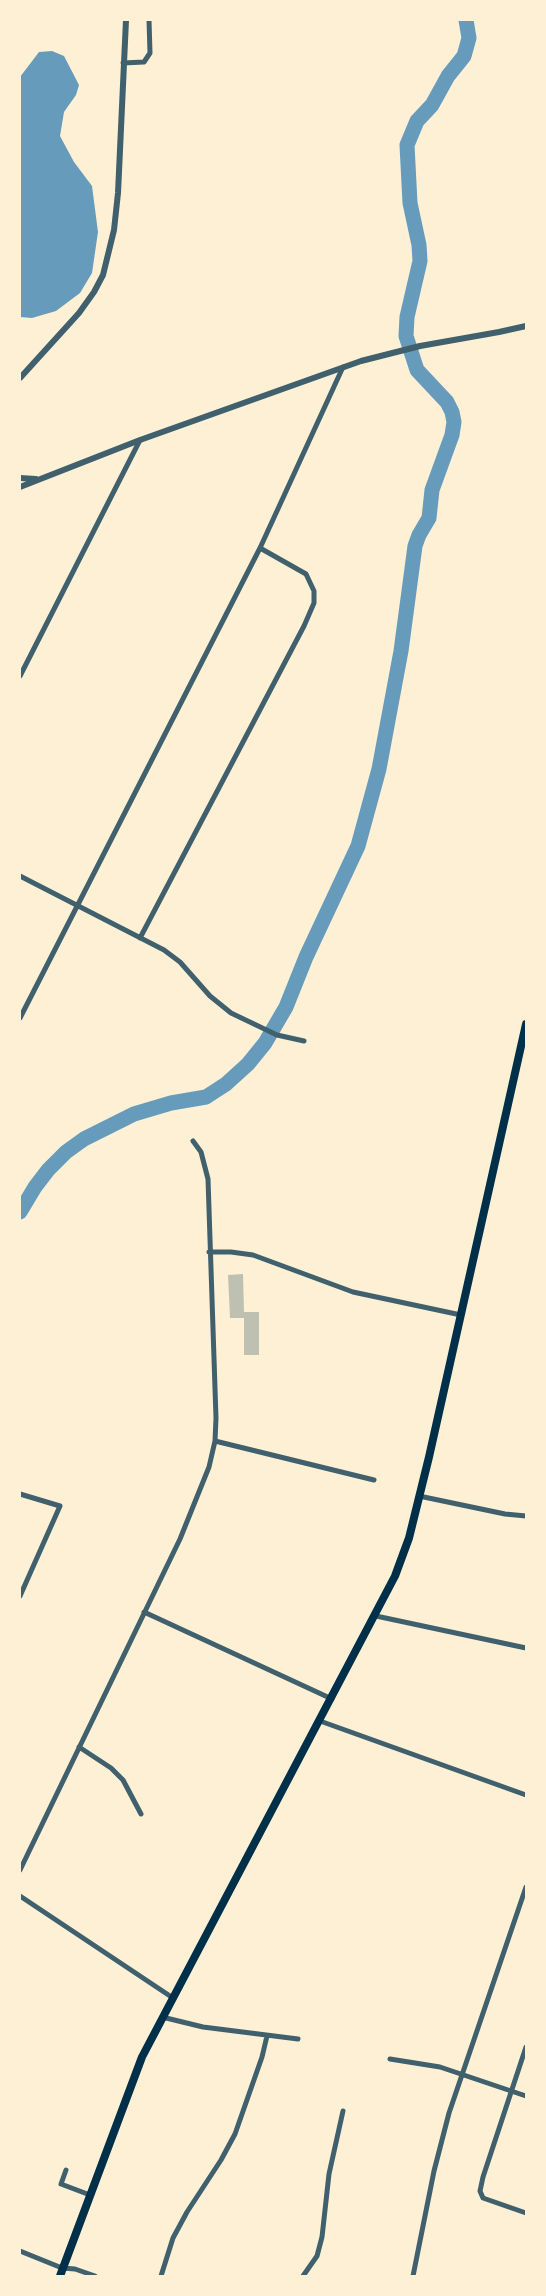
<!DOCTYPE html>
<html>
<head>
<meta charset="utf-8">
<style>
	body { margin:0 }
	#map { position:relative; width:546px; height:2296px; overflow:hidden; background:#fdf0d5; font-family:Montserrat,sans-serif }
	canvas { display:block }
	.frame { position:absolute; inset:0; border:21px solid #fdf0d5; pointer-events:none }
</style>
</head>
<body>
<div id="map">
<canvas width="546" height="2296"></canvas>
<div class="frame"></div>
</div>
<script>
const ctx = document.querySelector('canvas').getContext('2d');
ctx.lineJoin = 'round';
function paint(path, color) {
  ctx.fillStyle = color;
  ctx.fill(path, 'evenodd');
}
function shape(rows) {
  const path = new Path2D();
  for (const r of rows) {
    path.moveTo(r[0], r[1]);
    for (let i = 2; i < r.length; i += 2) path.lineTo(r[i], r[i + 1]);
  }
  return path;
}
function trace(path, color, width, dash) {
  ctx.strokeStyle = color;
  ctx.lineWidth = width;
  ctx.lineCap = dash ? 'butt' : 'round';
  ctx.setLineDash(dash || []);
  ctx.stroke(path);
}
const water = shape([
	[52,51,64,56,79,85,76,95,64,112,60,136,74,162,92,186,98,232,92,273,80,293,56,311,32,318,20,317,20,77,39,52]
]);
const river = shape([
	[20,1212,35,1187,48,1170,66,1152,84,1139,134,1114,171,1103,206,1097,226,1084,248,1064,265,1043,286,1007,306,957,358,846,379,769,401,651,415,546,419,535,429,518,432,490,452,435,454,422,452,412,447,402,417,370,406,336,407,317,420,261,419,245,410,203,407,145,417,121,432,105,448,76,464,56,469,38,466,20]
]);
const building = shape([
	[243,1274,244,1312,259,1312,259,1355,244,1355,244,1318,230,1318,228,1275]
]);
const minor = shape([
	[123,63,144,62,150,53,149,20],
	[20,676,140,440],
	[20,876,164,950,180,962,210,996,231,1013,277,1035,304,1041],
	[140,938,304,626,314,603,314,591,306,574,260,548],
	[20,1018,260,548,343,367],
	[209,1252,231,1252,253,1255,353,1292,461,1315],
	[215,1441,374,1480],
	[20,1494,60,1506,20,1596],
	[419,1496,505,1514,526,1516],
	[144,1612,332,1699],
	[376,1616,526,1648],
	[320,1721,526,1795],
	[79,1747,111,1768,123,1780,141,1814],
	[20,1870,180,1539,209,1467,215,1441,216,1418,208,1179,201,1152,193,1141],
	[20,1896,173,1998],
	[162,2017,203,2027,298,2039],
	[526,2047,483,2177,480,2191,483,2198,526,2213],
	[390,2059,440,2067,526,2096],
	[66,2170,61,2184,90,2195],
	[20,2251,62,2268,75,2269,95,2276],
	[161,2276,173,2238,187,2212,221,2160,235,2134,262,2057,267,2036],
	[303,2276,317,2256,322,2237,329,2174,343,2111],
	[413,2276,434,2171,449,2113,526,1887]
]);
const tertiary = shape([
	[20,378,79,313,94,292,103,275,114,230,118,193,126,20],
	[20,478,36,479],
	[20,487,140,440,361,361,420,346,499,332,526,326]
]);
const secondary = shape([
	[60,2276,142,2057,395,1576,409,1538,429,1457,526,1024]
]);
paint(water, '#669bbc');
trace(river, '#669bbc', 15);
paint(building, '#bec0b2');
trace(minor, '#3f606c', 5);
trace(tertiary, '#3f606c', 6);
trace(secondary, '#003049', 8);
</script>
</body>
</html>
